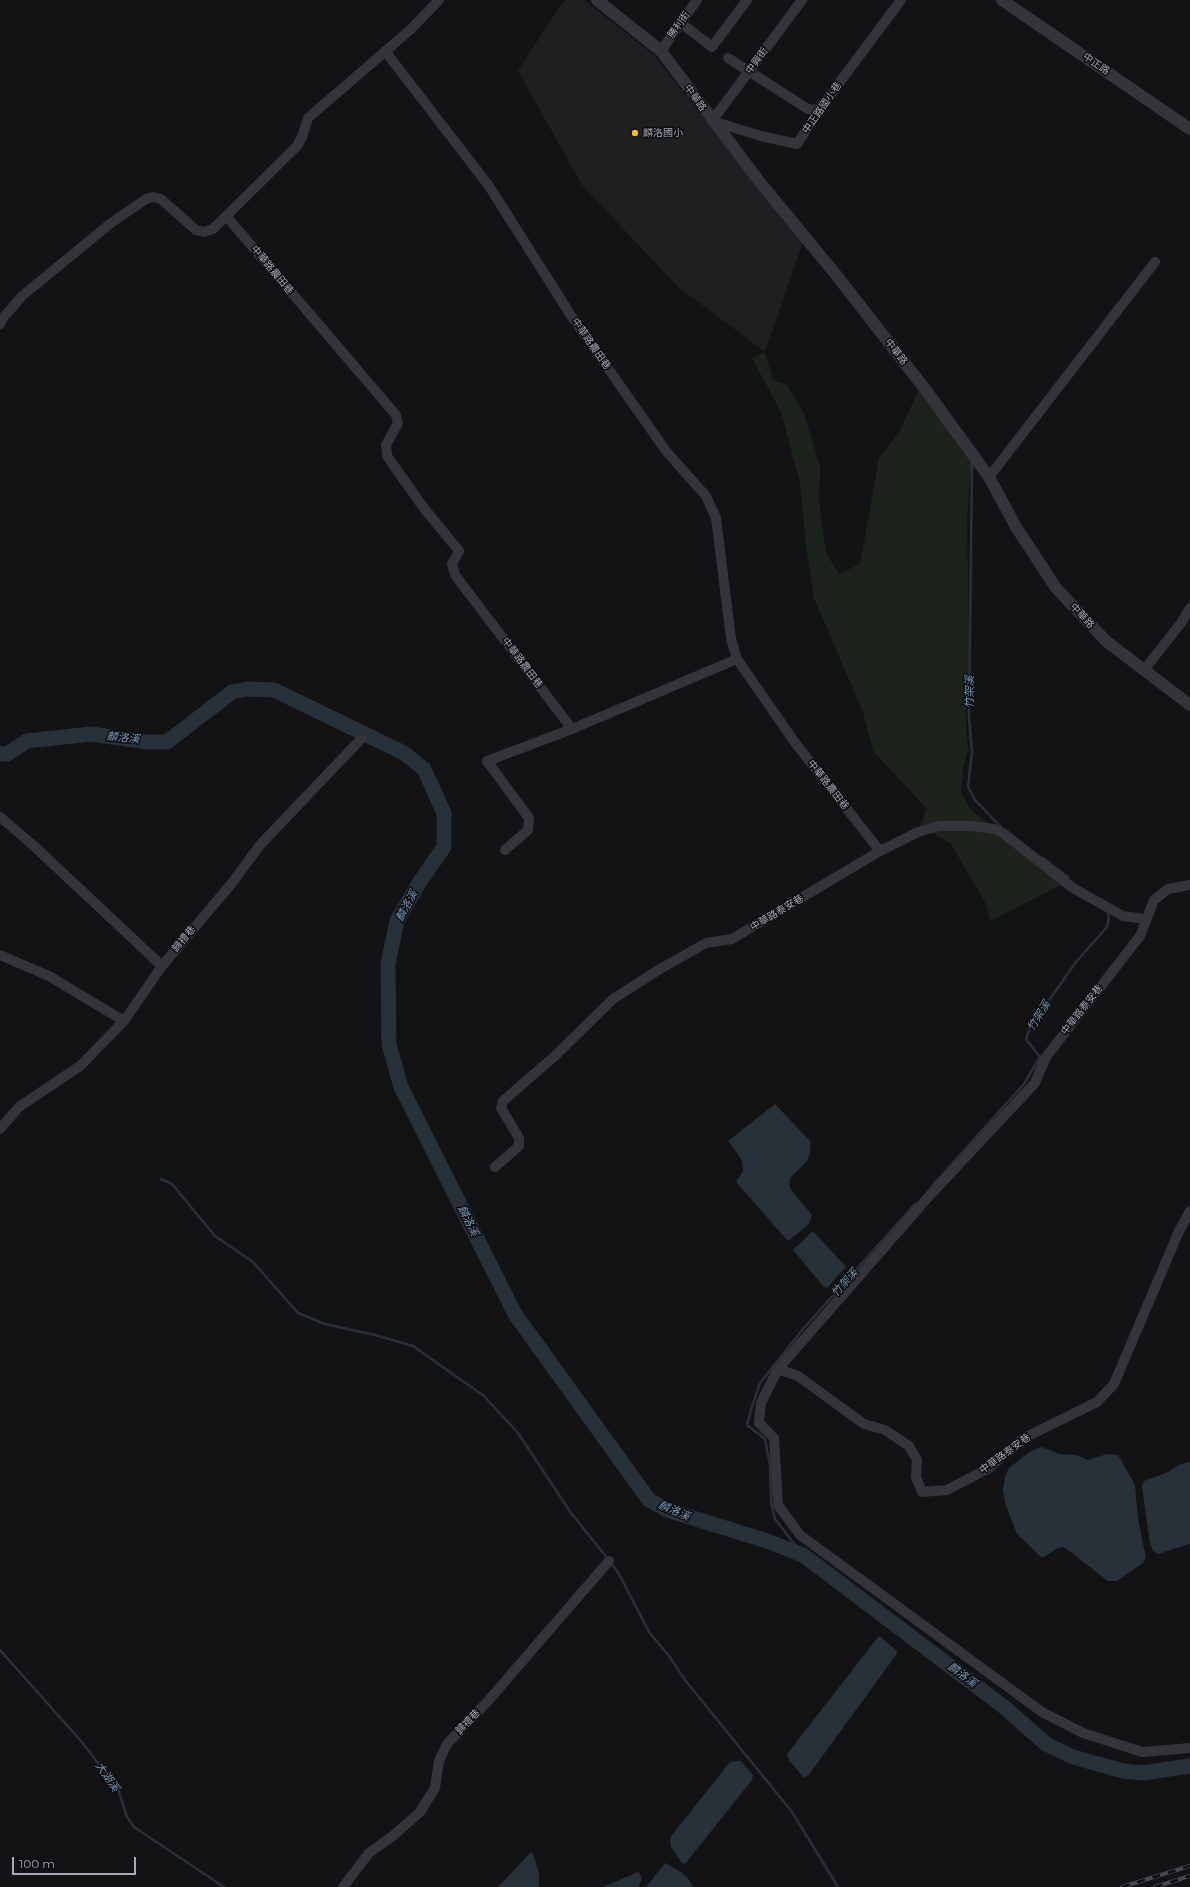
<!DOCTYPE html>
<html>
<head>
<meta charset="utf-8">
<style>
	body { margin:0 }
	#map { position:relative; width:1190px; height:1887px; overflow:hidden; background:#131315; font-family:Montserrat,sans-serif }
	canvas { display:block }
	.scale { position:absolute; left:12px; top:1857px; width:124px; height:18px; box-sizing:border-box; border:2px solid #a3a9b7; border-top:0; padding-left:5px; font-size:12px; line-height:14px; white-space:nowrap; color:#a3a9b7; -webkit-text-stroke:3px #0e0e10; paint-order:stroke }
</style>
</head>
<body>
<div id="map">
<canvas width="1190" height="1887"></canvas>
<div class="scale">100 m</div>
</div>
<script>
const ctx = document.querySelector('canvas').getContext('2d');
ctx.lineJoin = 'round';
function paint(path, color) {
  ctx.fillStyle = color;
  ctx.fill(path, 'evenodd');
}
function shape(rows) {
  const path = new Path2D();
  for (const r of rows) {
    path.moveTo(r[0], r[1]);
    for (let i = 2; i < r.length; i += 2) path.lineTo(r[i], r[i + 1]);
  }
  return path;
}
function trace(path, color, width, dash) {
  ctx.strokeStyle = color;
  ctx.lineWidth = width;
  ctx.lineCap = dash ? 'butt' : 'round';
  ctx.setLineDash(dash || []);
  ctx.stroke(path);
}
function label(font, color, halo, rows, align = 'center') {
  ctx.font = font + ' Montserrat,"Noto Sans TC",sans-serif';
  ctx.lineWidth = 3;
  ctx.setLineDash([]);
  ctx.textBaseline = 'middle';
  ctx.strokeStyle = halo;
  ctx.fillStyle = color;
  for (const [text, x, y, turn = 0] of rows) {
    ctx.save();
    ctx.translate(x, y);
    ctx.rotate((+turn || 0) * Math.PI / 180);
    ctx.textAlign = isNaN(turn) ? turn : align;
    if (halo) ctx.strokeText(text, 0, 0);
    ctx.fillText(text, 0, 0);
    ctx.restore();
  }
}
const built = shape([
	[567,0,584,0,653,54,803,242,765,352,678,287,582,185,518,71,562,3]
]);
const green = shape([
	[765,352,773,380,787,385,804,414,820,466,819,502,826,553,839,574,860,564,879,458,900,431,918,391,972,458,967,517,969,650,966,724,968,750,963,768,961,792,970,809,1006,837,1070,880,991,921,985,902,951,844,920,825,927,809,873,751,863,712,814,598,807,553,800,483,781,412,752,358]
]);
const water = shape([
	[775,1104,810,1141,810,1153,807,1161,790,1178,789,1185,791,1190,812,1215,809,1224,788,1241,736,1182,743,1171,742,1160,728,1141],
	[813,1231,846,1267,827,1288,824,1287,793,1250],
	[1041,1447,1060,1454,1076,1455,1088,1460,1107,1454,1118,1455,1135,1485,1138,1519,1146,1558,1143,1563,1117,1581,1108,1581,1064,1547,1058,1548,1042,1558,1017,1534,1005,1503,1003,1490,1005,1477,1009,1468,1031,1451],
	[1190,1462,1190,1544,1158,1554,1153,1551,1150,1543,1142,1486,1144,1481,1166,1473,1181,1464],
	[878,1637,881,1637,897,1651,896,1655,808,1776,803,1777,789,1760,787,1754],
	[741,1761,753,1775,752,1780,685,1864,682,1863,671,1847,670,1839,672,1835,730,1762],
	[531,1852,534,1856,539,1874,539,1887,498,1887],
	[665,1863,681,1872,688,1878,693,1887,646,1887],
	[638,1872,642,1877,639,1887,603,1887]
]);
const stream = shape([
	[972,463,969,718,972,752,968,787,975,800,1001,827],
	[1043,858,1068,877,1067,881],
	[161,1179,172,1184,215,1236,253,1262,298,1313,325,1324,375,1335,413,1346,484,1396,518,1433,571,1513,608,1559],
	[932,1186,1024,1084,1040,1057,1026,1039,1031,1026,1076,962,1107,927,1109,918,1108,913],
	[803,1555,775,1519,771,1503,770,1465,765,1439,747,1425,751,1410,760,1383,803,1329,915,1204],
	[611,1563,619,1574,649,1632,669,1656,685,1680,792,1812,838,1887],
	[0,1650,81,1741,118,1789,127,1817,134,1827,224,1887]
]);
const river = shape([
	[0,754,7,754,27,741,91,734,147,742,167,742,232,692,248,689,274,690,404,753,424,769,444,813,444,847,419,883,397,921,388,964,389,1044,401,1087,515,1314,649,1500,667,1510,764,1540,803,1555,1004,1707,1046,1744,1073,1757,1123,1771,1143,1773,1190,1766]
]);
const minor = shape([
	[802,0,712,121,761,136,797,144,819,110,901,0],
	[681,23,712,47,747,0],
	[385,51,489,186,570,314,666,451,706,496,716,518,731,639,737,659,796,744,880,851],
	[661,51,697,0],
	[728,58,808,109,819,110],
	[227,217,396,415,398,423,386,445,387,456,423,507,459,551,452,564,455,575,572,729],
	[0,324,3,318,22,296,111,223,146,199,153,197,161,199,196,230,204,232,213,229,297,146,302,137,308,118,410,30,439,0],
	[989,477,1155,262],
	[1144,670,1181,623,1190,608],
	[0,817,34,846,162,966],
	[505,850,528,830,529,818,487,761,572,729,737,659],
	[1190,885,1168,889,1154,900,1140,936,1046,1057,1035,1083,931,1194,778,1369,761,1403,759,1423,774,1438,778,1505,800,1535,1042,1712,1083,1733,1142,1752,1190,1748],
	[0,955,49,976,124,1021],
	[0,1129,19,1107,80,1066,124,1021,162,966,232,883,260,845,361,739],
	[495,1167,519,1146,519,1138,501,1108,503,1101,557,1054,613,999,660,969,706,943,732,939,880,851,918,832,939,826,972,826,994,829,1003,833,1073,888,1123,916,1145,919],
	[778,1369,798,1376,864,1424,885,1430,909,1446,917,1460,916,1477,922,1492,947,1490,989,1468,1022,1439,1097,1402,1114,1384,1179,1231,1190,1211],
	[343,1887,369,1853,394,1835,420,1812,435,1788,439,1761,447,1744,488,1701,609,1561]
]);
const tertiary = shape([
	[597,0,661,51,759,181,837,276,928,393,989,477,1016,527,1056,588,1106,641,1190,705],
	[1002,0,1190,129]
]);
const rail = shape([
	[1122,1887,1190,1866],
	[1155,1887,1190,1876]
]);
const markers = [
	[635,133,4,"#ffbd21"]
];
const streetNames = [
	["勝利街",679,25,-54],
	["中興街",757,61,-54],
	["中正路",1096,64,34],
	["中華路",695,98,54],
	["中正路國小巷",822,108,-55],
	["中華路農田巷",272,270,50],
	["中華路農田巷",591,344,55],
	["中華路",896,352,52],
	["中華路",1082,616,47],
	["中華路農田巷",522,663,53],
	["中華路農田巷",828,785,52],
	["中華路泰安巷",777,913,-31],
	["歸禮巷",184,939,-50],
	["中華路泰安巷",1082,1010,-52],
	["中華路泰安巷",1005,1454,-36],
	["歸禮巷",468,1722,-46]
];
const poiNames = [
	["麟洛國小",643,133]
];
const waterNames = [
	["竹架溪",970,692,-89],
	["麟洛溪",123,738,6],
	["麟洛溪",407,906,-62],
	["竹架溪",1039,1016,-58],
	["麟洛溪",468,1221,63],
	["竹架溪",845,1283,-48],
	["麟洛溪",674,1511,23],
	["麟洛溪",962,1675,37],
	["大湖溪",107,1777,55]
];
paint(built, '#1f1f22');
paint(green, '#1b231c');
paint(water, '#28313a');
trace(stream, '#28313a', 2.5);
trace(river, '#28313a', 15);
trace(minor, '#34343a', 10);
trace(tertiary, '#34343a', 12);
trace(rail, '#464850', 4);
trace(rail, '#0e0e10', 2.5, [8]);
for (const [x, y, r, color] of markers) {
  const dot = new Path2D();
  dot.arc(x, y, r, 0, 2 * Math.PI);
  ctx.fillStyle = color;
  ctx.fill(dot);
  trace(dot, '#0e0e10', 1.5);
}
label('10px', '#a3a9b7', '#0e0e10', streetNames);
label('10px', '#a3a9b7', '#0e0e10', poiNames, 'left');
label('italic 11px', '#7696b6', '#0e0e10', waterNames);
</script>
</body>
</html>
